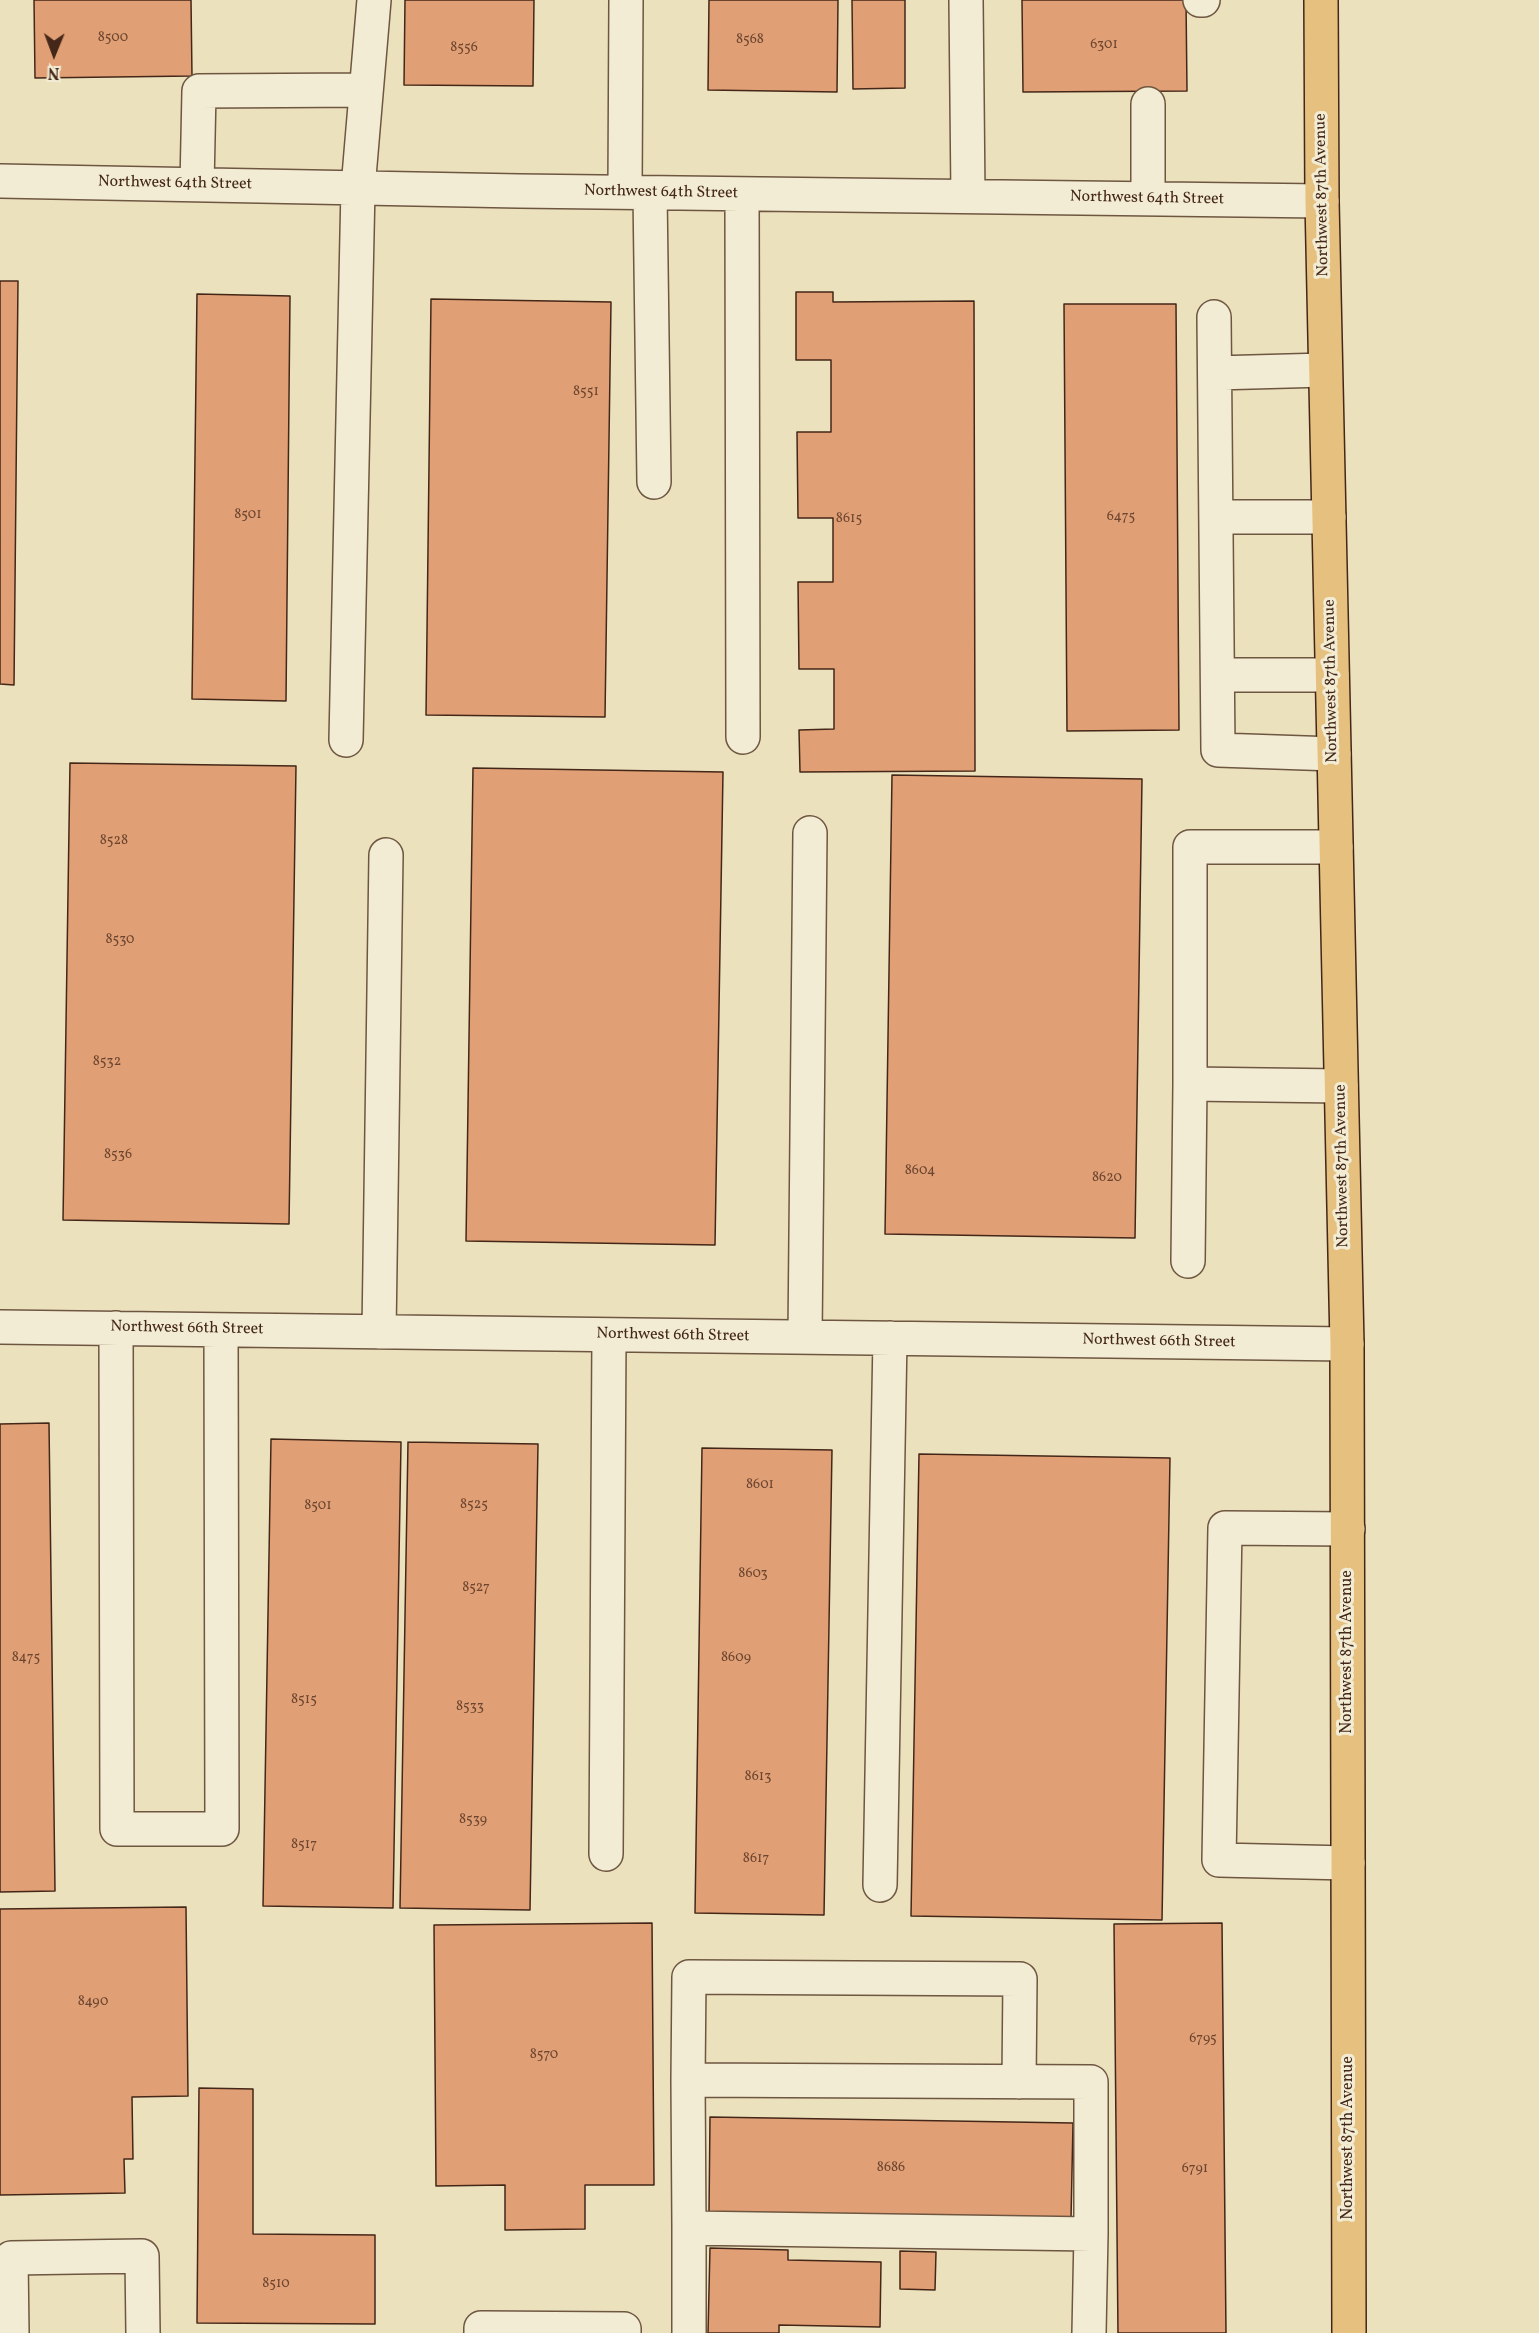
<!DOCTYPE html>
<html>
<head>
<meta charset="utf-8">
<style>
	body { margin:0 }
	#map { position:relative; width:1539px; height:2333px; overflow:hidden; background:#ebe1bd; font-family:Vollkorn,serif }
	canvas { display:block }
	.north { position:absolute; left:24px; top:24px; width:60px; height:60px; -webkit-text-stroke:4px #f2ecd4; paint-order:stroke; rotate:181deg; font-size:16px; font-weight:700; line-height:24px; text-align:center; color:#442718 }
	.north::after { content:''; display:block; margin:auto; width:21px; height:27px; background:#442718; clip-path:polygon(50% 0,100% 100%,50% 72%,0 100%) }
</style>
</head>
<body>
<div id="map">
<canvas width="1539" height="2333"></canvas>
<div class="north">N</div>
</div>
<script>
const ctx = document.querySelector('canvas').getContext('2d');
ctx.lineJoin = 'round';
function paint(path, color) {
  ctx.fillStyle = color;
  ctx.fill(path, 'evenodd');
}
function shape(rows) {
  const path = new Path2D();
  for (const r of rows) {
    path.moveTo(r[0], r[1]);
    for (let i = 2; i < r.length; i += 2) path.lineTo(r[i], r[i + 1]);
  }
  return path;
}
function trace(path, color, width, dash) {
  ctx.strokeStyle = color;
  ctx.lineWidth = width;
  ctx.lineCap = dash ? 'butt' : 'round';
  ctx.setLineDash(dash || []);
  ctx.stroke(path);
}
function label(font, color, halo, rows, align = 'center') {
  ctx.font = font + ' Vollkorn,serif';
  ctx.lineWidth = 6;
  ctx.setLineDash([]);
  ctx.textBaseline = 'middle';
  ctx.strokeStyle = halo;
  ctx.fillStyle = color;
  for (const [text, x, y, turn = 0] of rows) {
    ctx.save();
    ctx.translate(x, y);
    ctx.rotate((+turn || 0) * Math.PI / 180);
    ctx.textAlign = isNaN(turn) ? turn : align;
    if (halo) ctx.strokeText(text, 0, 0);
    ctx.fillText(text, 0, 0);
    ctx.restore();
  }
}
const building = shape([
	[34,0,191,0,192,76,35,78,34,0],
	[405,0,534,0,533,86,404,85,405,0],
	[709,0,838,0,837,92,708,90,709,0],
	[852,0,905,0,905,88,853,89,852,0],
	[1022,0,1186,0,1187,91,1023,92,1022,0],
	[0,281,18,281,14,685,0,684,0,281],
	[796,292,833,292,833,302,974,301,975,771,800,772,799,730,834,729,834,669,799,669,798,582,833,582,833,518,798,518,797,432,831,432,831,360,796,360,796,292],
	[197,294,290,296,286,701,192,699,197,294],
	[431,299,611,302,605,717,426,715,431,299],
	[1064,304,1176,304,1179,730,1067,731,1064,304],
	[70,763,296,766,289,1224,63,1220,70,763],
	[473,768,723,772,715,1245,466,1241,473,768],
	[892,775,1142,779,1135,1238,885,1234,892,775],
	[49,1423,55,1891,0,1892,0,1424,49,1423],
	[271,1439,401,1442,393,1908,263,1906,271,1439],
	[408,1442,538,1444,530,1910,400,1908,408,1442],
	[702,1448,832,1450,824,1915,695,1913,702,1448],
	[919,1454,1170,1458,1162,1920,911,1916,919,1454],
	[186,1907,188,2096,132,2097,133,2159,124,2159,125,2193,0,2195,0,1909,186,1907],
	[652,1923,654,2185,585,2185,585,2229,505,2230,505,2185,436,2186,434,1925,652,1923],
	[1222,1923,1226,2333,1118,2333,1114,1924,1222,1923],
	[199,2088,253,2089,253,2234,375,2235,375,2324,197,2323,199,2088],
	[710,2117,1073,2123,1071,2219,709,2213,710,2117],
	[710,2248,788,2250,788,2260,881,2262,880,2327,779,2325,779,2333,708,2333,710,2248],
	[900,2251,936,2252,935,2290,900,2289,900,2251]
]);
const minor = shape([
	[966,0,968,196],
	[1200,0,1203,0],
	[1148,104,1148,199],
	[0,181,519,191,1322,201],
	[197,185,199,91,366,90],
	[625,192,626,0],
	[650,193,654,482],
	[742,194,743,737],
	[1214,317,1218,750,1334,754],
	[1215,373,1325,370],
	[1216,517,1329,517],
	[1218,675,1332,675],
	[346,740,358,188,374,0],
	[1190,1084,1190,847,1336,847],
	[1188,1261,1190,1084,1341,1086],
	[0,1327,1347,1344],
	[116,1328,117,1829,222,1829,221,1330],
	[379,1332,386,855],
	[805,1337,810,833],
	[1348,1529,1225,1528,1219,1860,1348,1863],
	[606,1854,609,1335],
	[880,1885,890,1338],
	[688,2080,689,1977,1020,1979,1019,2082],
	[689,2228,688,2080,1091,2082,1091,2234],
	[12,2333,11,2258,142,2256,143,2333],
	[481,2333,481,2328,624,2329,624,2333],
	[689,2333,689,2228,1091,2234,1089,2333]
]);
const major = shape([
	[1321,0,1322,201,1347,1344,1349,2333]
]);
const numberNames = [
	["8500",113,38],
	["8568",750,40],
	["6301",1104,45],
	["8556",464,48],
	["8551",586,392],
	["8501",248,515],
	["6475",1121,517],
	["8615",849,519],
	["8528",114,841],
	["8530",120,940],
	["8532",107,1062],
	["8536",118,1155],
	["8604",920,1171],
	["8620",1107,1178],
	["8601",760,1485],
	["8525",474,1505],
	["8501",318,1506],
	["8603",753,1574],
	["8527",476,1588],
	["8475",26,1658],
	["8609",736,1658],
	["8515",304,1700],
	["8533",470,1707],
	["8613",758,1777],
	["8539",473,1820],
	["8517",304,1845],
	["8617",756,1859],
	["8490",93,2002],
	["6795",1203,2039],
	["8570",544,2055],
	["8686",891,2168],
	["6791",1195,2169],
	["8510",276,2284]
];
const streetNames = [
	["Northwest 64th Street",175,184,1],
	["Northwest 64th Street",661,193,1],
	["Northwest 87th Avenue",1323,195,-91],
	["Northwest 64th Street",1147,199,1],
	["Northwest 87th Avenue",1332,681,-91],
	["Northwest 87th Avenue",1343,1166,-91],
	["Northwest 66th Street",187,1329,1],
	["Northwest 66th Street",673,1336,1],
	["Northwest 66th Street",1159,1342,1],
	["Northwest 87th Avenue",1348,1652,-90],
	["Northwest 87th Avenue",1349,2138,-90]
];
paint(building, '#e19f75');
trace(building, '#442718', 1.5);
trace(minor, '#6e5641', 36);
trace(major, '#442718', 36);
trace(minor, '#f2ecd4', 33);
trace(major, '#e6c07e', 33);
label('14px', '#6b452f', null, numberNames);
label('16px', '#442718', '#f2ecd4', streetNames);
</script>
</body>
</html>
